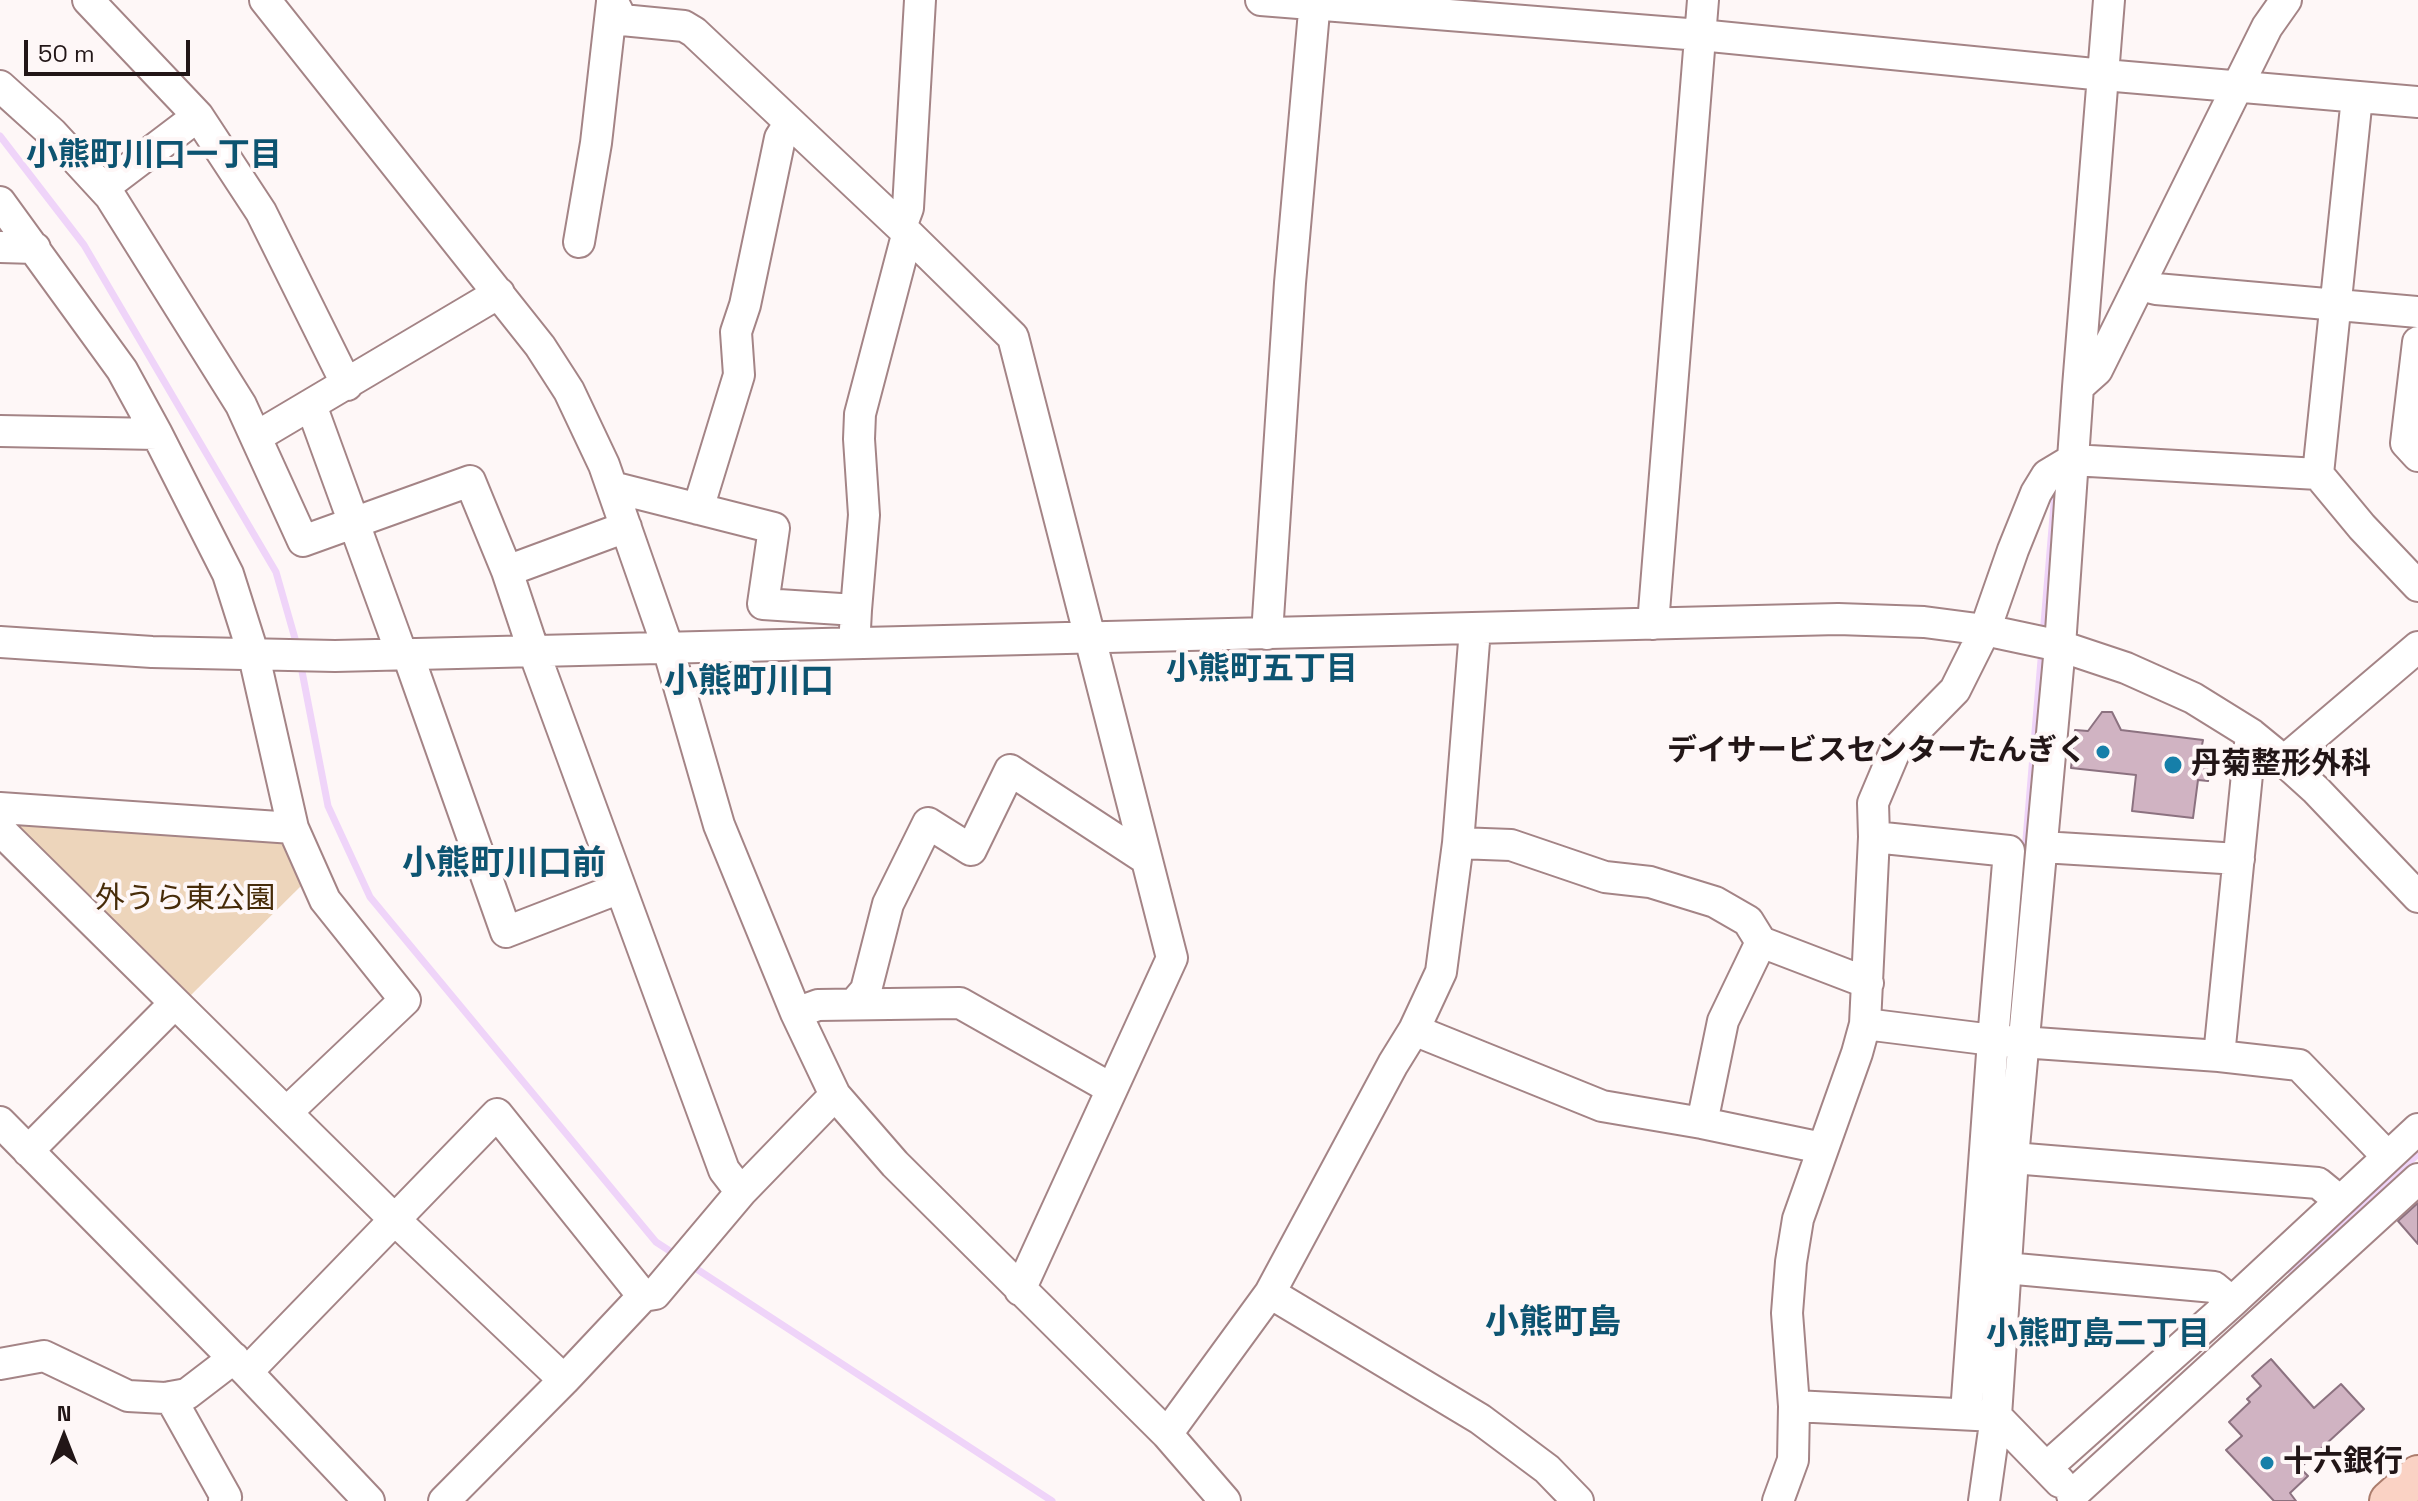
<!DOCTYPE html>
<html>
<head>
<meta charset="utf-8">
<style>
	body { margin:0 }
	#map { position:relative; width:2418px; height:1501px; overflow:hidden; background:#fef7f7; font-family:"Space Grotesk",sans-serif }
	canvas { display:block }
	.north { position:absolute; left:24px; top:1397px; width:80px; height:80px; -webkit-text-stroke:6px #fef7f7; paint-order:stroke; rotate:0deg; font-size:22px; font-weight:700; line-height:32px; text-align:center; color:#221617 }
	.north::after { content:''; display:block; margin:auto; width:28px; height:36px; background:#221617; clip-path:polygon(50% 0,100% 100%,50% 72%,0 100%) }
	.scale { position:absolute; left:24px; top:40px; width:166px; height:36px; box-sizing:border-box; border:4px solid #221617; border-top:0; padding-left:10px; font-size:24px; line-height:28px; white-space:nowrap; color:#221617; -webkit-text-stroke:6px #fef7f7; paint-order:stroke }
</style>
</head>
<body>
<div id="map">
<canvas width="2418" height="1501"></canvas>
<div class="north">N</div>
<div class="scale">50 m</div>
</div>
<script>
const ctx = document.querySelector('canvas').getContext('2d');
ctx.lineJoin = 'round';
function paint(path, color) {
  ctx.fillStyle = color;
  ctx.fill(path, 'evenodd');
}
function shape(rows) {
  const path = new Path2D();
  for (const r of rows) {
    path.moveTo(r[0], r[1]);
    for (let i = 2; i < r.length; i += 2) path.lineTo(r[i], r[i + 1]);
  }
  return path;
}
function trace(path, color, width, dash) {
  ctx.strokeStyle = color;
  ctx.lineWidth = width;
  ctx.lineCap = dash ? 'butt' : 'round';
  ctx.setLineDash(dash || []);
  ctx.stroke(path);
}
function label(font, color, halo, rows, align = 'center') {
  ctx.font = font + ' "Space Grotesk","Noto Sans JP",sans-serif';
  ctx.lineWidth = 8;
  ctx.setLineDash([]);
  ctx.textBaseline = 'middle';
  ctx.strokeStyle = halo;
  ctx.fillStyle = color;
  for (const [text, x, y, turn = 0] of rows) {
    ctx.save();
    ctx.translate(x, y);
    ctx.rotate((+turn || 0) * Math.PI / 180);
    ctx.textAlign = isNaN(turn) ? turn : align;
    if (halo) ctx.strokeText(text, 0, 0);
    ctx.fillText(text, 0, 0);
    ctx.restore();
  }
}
const green = shape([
	[1,818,284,837,306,881,187,999]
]);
const stream = shape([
	[0,136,84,245,276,572,298,649],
	[2043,635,2056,480],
	[300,661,328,806,370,897,656,1242,679,1257],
	[2011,1018,2042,648],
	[689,1264,1052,1501],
	[2288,1270,2418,1154]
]);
const building = shape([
	[2102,712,2112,712,2121,730,2203,740,2201,750,2212,751,2208,781,2198,780,2193,818,2132,811,2136,775,2071,768,2075,730,2088,731,2102,712],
	[2418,1203,2418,1244,2398,1221,2418,1203],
	[2271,1359,2314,1408,2341,1384,2364,1409,2300,1468,2308,1476,2290,1493,2296,1501,2274,1501,2226,1450,2242,1436,2229,1422,2250,1402,2247,1399,2261,1386,2252,1376,2271,1359]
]);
const minor = shape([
	[88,0,198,116,261,212,347,385],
	[265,0,540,346,569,391,604,465,668,648,719,825,796,1013,835,1095,895,1164,1167,1434,1225,1501],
	[612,0,622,20,684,26,694,32,901,227,1013,337,1172,958,1020,1290],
	[1261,0,1700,35,2104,75,2418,102],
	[0,86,52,133,110,196,241,405,303,541,470,481,507,571,534,652,724,1170,741,1192],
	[103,188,198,116],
	[0,202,122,370,157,434],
	[901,227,908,208,920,0],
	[579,242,596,143,612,2],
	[0,247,35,248],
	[2140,285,2156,289,2418,312],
	[2418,342,2406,443,2418,456],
	[2078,387,2097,370,2267,27,2286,0],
	[311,405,402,655],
	[0,431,157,434,228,574,254,656,293,828],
	[256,437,499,293],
	[2318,474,2357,97],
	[612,487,774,528,763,604,856,610,855,629],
	[698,509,739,375,736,332,745,305,780,138,789,124],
	[507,571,626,527],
	[856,610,864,515,859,439,860,414,907,235],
	[1653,624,1703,0],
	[1267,634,1290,283,1315,0],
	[0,642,152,652,335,656,1838,619,1924,622,1985,630,2060,646,2126,668,2193,698,2251,734,2284,761,2316,790,2418,897],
	[408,655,506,932,620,888],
	[2284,761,2418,647],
	[0,808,293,828,325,900,405,1000,287,1112],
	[0,830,394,1219,564,1380],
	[1874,837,2009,851,1993,1040,1966,1413],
	[1458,843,1511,845,1605,877,1650,882,1715,902,1748,921,1761,942,1868,983],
	[2042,847,2239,859],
	[854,1004,866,990,888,904,928,823,971,850,1010,770,1146,859],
	[796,1013,818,1005,960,1003,1112,1089],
	[1865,1024,1993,1040,2219,1056,2299,1065,2388,1157],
	[1414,1030,1602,1106,1702,1123,1822,1148],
	[2219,1056,2251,734],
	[0,1122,247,1372,369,1501],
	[1702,1123,1723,1021,1761,942],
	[28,1151,175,1003],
	[2013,1158,2318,1183,2340,1201],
	[2005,1268,2214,1287,2232,1302],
	[1270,1293,1480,1419,1547,1469,1578,1501],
	[0,1364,44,1356,128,1396,165,1398,187,1394,234,1358],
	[247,1372,497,1114,643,1296],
	[170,1397,226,1497,224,1501],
	[1794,1406,1996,1416,2060,1482],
	[1167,1434,1270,1293,1393,1064,1414,1030,1441,972,1458,843,1475,629],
	[2047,1467,2232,1302,2418,1129],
	[2072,1495,2418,1179],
	[444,1501,564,1380,643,1296,655,1294,741,1192,835,1095],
	[1778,1501,1793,1460,1794,1406,1787,1313,1791,1262,1798,1219,1857,1053,1865,1024,1874,837,1873,803,1895,751,1955,690,1985,630,2013,550,2036,493,2047,475,2072,460,2318,474,2362,527,2418,586],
	[1984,1501,1996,1416,2013,1158,2060,646,2078,387,2109,0]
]);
const major = shape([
	[2389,1501,2418,1475]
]);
const markers = [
	[2103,752,8,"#167fa9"],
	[2173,765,10,"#167fa9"],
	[2267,1463,8,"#167fa9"]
];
const poiNames = [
	["デイサービスセンターたんぎく",2087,752,"right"],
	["丹菊整形外科",2191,765],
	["十六銀行",2283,1463]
];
const parkNames = [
	["外うら東公園",185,900]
];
const neighbourhoodNames = [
	["小熊町川口一丁目",154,156],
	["小熊町五丁目",1262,670],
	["小熊町島二丁目",2098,1335]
];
const quarterNames = [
	["小熊町川口",749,683],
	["小熊町川口前",504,865],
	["小熊町島",1553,1324]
];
paint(green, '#edd5bb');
trace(stream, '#efd4f9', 7);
paint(building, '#d0b3c2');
trace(building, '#8c7280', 2);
trace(minor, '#a48486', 34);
trace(major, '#ac7d6d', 42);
trace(minor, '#fff', 30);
trace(major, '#fad2c4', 38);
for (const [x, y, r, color] of markers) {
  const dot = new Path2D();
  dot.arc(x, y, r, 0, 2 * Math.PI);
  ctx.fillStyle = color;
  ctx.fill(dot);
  trace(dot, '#fef7f7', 3);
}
label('bold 30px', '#221617', '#fef7f7', poiNames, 'left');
label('30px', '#472c09', '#fef7f7', parkNames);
label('bold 32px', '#0d5471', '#fef7f7', neighbourhoodNames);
label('bold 34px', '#0d5471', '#fef7f7', quarterNames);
</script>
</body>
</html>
